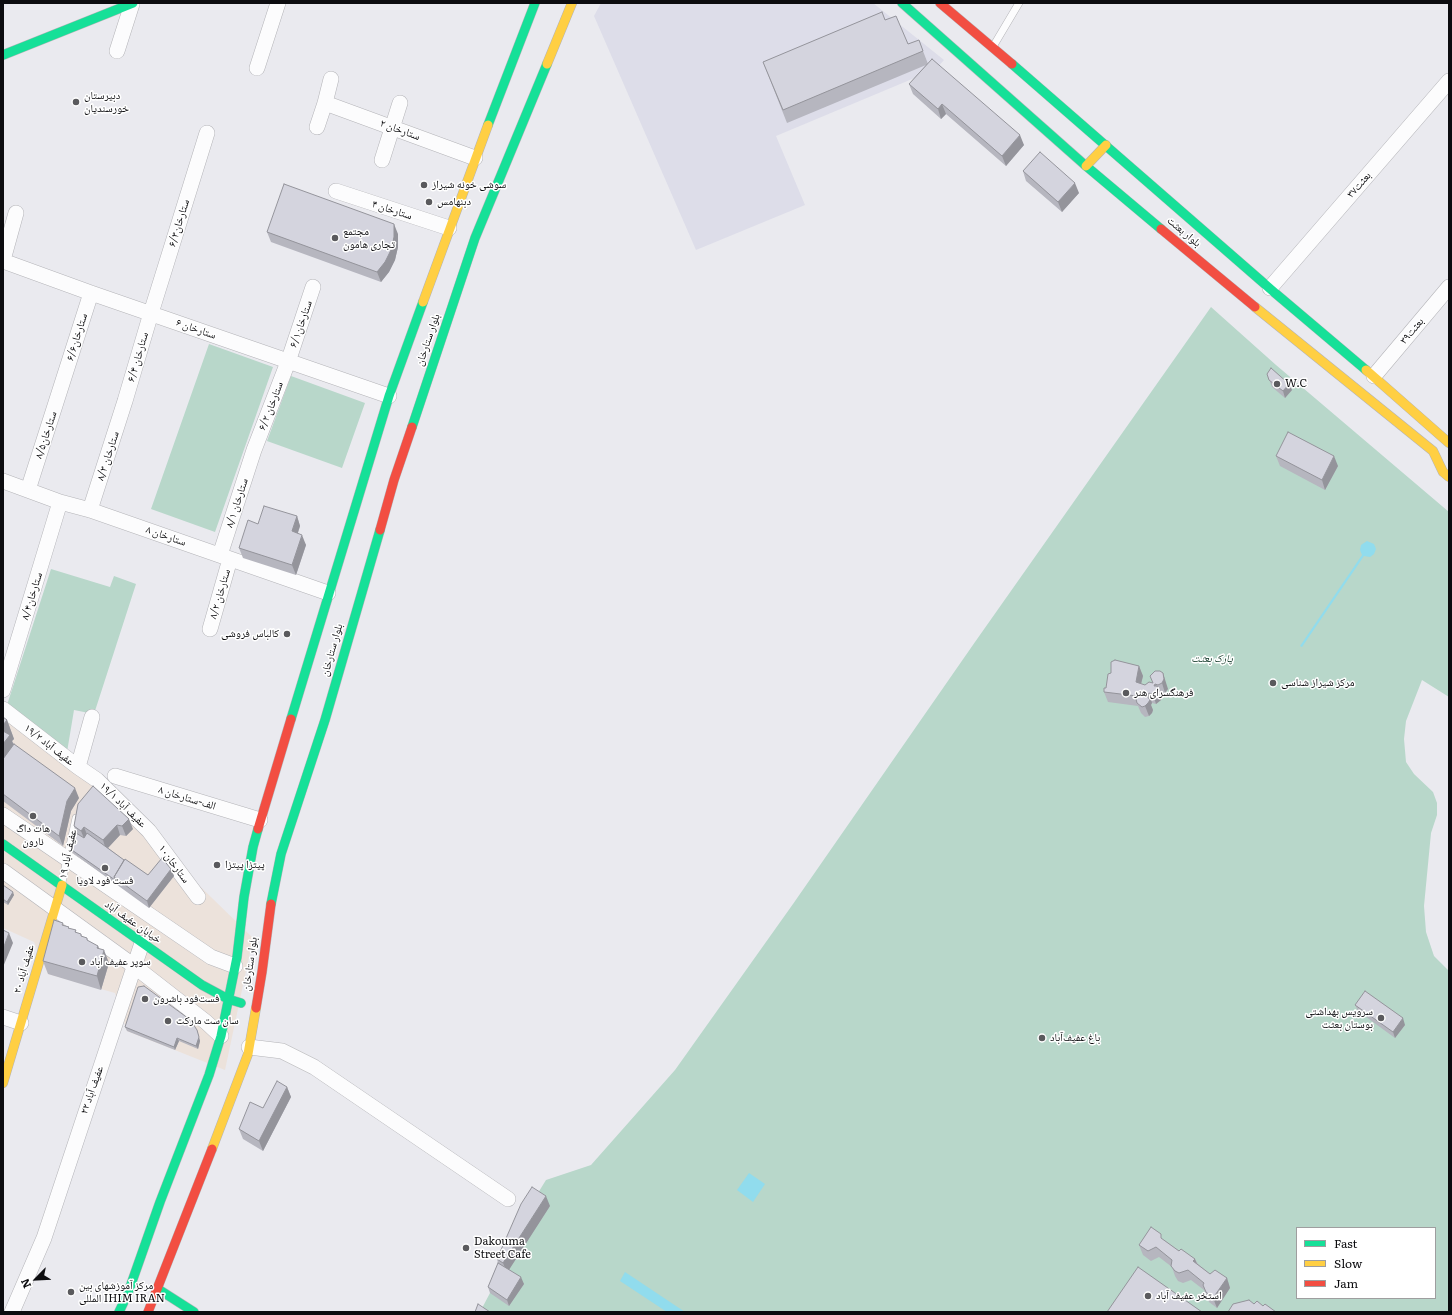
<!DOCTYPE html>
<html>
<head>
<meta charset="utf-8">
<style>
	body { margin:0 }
	#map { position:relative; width:1452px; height:1315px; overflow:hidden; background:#eaeaef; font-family:Literata,serif }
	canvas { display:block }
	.frame { position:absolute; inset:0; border:4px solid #0c0c0f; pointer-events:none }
	.legend { position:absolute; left:1296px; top:1227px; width:140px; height:72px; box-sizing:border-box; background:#fff; border:1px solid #9e9e9f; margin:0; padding:5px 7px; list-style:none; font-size:12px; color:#0c0c0f }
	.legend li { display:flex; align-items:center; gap:8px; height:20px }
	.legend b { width:20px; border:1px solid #9e9e9f }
	.north { position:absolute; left:16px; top:1259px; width:40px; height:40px; -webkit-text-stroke:3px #fff; paint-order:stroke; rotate:246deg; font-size:11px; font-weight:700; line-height:16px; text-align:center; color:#0c0c0f }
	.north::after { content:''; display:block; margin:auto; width:14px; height:18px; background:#0c0c0f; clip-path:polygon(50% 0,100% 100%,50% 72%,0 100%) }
</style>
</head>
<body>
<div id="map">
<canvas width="1452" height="1315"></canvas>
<div class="frame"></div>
<ul class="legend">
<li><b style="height:5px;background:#16e098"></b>Fast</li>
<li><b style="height:5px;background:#ffcf43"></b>Slow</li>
<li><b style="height:5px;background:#f24e42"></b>Jam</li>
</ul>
<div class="north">N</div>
</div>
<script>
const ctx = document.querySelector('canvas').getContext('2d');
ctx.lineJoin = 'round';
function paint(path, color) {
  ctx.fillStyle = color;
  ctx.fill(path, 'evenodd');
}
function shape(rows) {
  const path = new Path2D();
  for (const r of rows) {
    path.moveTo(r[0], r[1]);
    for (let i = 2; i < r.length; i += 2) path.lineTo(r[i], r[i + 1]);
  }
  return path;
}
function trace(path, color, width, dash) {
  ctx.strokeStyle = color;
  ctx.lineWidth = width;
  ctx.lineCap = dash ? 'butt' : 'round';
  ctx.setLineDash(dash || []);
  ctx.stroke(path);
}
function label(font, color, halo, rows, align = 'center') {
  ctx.font = font + ' Literata,"Noto Naskh Arabic",serif';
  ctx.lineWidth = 3;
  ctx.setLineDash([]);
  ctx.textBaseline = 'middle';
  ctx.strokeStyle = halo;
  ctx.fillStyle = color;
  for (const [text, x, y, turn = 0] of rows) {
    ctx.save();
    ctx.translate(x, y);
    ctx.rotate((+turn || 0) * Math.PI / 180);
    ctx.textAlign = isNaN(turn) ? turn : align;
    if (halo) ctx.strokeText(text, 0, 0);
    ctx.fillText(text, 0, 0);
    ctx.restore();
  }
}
const commercial = shape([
	[3,710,91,780,253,938,225,1070,127,1031,115,993,48,974,34,942,3,928]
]);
const built = shape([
	[601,3,873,3,944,60,936,69,776,136,805,205,696,250,594,16]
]);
const green = shape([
	[1211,307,1276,365,1449,512,1449,697,1422,680,1406,721,1404,739,1406,762,1414,774,1433,792,1437,803,1437,815,1431,833,1424,906,1426,932,1434,956,1449,971,1449,1312,480,1312,490,1293,525,1214,546,1180,591,1165,675,1070,793,904,975,642],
	[1297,1228,1435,1228,1435,1298,1297,1298],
	[209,344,273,367,215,532,151,509],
	[291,376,365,403,342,468,267,441],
	[51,569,110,587,114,576,136,584,94,714,74,710,67,752,7,705]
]);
const water = shape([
	[1367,541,1374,544,1376,549,1374,554,1370,557,1364,556,1302,647,1300,646,1362,555,1360,550,1361,545],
	[749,1173,765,1184,753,1202,737,1190],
	[625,1272,685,1312,667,1312,620,1281]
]);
const lane = shape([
	[994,45,1019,3],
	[62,882,76,818]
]);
const street = shape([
	[117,51,132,4],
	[257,68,278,3],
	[325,103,475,158],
	[317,127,325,103,331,79],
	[382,160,400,103],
	[336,191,449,228],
	[3,260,16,213],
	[3,261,91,293,389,396],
	[1270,288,1449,81],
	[1374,376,1449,287],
	[3,481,60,502,90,510,328,593],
	[28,490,91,293],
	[90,510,125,401,151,313,207,133],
	[220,555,254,450,288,362,313,287],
	[210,629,230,559],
	[3,690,60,502],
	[3,709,78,767,97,780,149,831,198,897],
	[78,767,92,717],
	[115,776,260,820],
	[3,815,211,957,235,966],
	[3,871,134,966,206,1022,221,1036],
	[3,1017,21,1023],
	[249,1047,282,1051,314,1067,508,1199],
	[12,1312,44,1238,142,943]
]);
const fast = shape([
	[902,3,1086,166,1161,229],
	[3,55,133,3],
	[1012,64,1275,293,1366,370],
	[488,125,535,3],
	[412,427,475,238,547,64],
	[291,719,389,396,423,302],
	[3,844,202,985,228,999,241,1003],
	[271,904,281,854,325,720,380,530],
	[158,1289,194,1312],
	[119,1312,128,1293,160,1202,209,1075,221,1036,237,957,244,897,253,847,258,829]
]);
const slow = shape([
	[547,64,572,3],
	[1086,166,1106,145],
	[423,302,488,125],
	[1255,307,1433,451,1443,472,1449,477],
	[1366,370,1449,443],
	[3,1083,62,885],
	[212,1149,248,1054,256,1008]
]);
const jam = shape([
	[940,3,1012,64],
	[1161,229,1255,307],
	[380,530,394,480,412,427],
	[258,829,291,719],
	[256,1008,262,972,271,904],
	[148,1312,212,1149]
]);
const wall = shape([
	[885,20,908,44,923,51,928,64,1024,145,1006,166,946,114,941,119,913,94,909,84,926,65,787,123,763,62],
	[1023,171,1079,193,1062,212,1026,181],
	[267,232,398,234,398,247,395,260,389,272,381,282,271,242],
	[1267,374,1289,384,1292,390,1285,398,1272,387],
	[1276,456,1338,466,1325,490,1280,466],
	[297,516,300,526,298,533,306,545,296,575,243,558,239,548,258,524],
	[1139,666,1143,676,1141,684,1145,685,1153,683,1155,671,1168,689,1165,693,1162,695,1159,694,1161,700,1156,704,1152,703,1151,705,1153,710,1152,713,1149,716,1145,717,1141,713,1138,706,1108,702,1104,692,1106,688],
	[3,717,7,720,14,739,12,741,14,744,79,798,71,811,63,846,3,801],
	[78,804,133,829,126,836,120,835,108,848,124,860,148,875,171,869,174,876,149,908,73,853,72,850,76,833,74,826],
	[3,885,14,895,8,905,3,902],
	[64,926,69,929,76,930,76,933,81,934,82,937,87,938,88,941,98,946,99,949,109,963,101,990,48,974,43,961],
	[1355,1005,1405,1025,1395,1038,1358,1011],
	[125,1027,198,1034,200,1041,198,1049,179,1041,175,1050,127,1031],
	[287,1087,291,1097,263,1151,243,1139,239,1129],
	[550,1206,509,1269,524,1284,509,1306,490,1293,488,1287,498,1263,497,1259],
	[1164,1240,1179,1251,1195,1259,1198,1264,1210,1274,1227,1278,1230,1288,1217,1308,1209,1302,1204,1290,1191,1280,1183,1283,1178,1281,1175,1276,1172,1267,1159,1257,1151,1261,1143,1255,1139,1245]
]);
const shadedWall = shape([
	[942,104,946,114,941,119,938,109],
	[1020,135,1024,145,1006,166,1002,156],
	[1075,183,1079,193,1062,212,1058,202],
	[394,224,398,234,398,247,395,260,389,272,381,282,377,272],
	[1289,384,1292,390,1285,398,1283,391],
	[1334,456,1338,466,1325,490,1322,480],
	[297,516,300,526,295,541,292,531],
	[302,535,306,545,296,575,292,565],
	[1139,666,1143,676,1139,692,1136,682],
	[1163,673,1168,689,1165,693,1162,683],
	[1155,684,1161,700,1156,704,1153,694],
	[1149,693,1152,703,1151,705,1153,710,1152,713,1149,716,1145,706,1147,696],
	[7,720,14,739,12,741,17,754,3,774,3,725],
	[75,788,79,798,71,811,63,846,59,836,67,801],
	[129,819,133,829,126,836,122,826],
	[117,825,120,835,106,850,103,840],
	[84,827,88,837,85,841,81,831],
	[171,869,174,876,149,908,147,901],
	[13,892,14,895,8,905,7,902],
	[9,933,13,943,3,967,3,949],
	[98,946,102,957,104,950,109,963,101,990,97,976,97,948],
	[1403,1018,1405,1025,1395,1038,1393,1032],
	[197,1030,200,1041,198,1049,196,1046],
	[177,1038,179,1041,175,1050,174,1047],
	[287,1087,291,1097,263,1151,259,1141],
	[546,1196,550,1206,507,1273,503,1263],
	[1195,1259,1199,1269,1193,1261],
	[521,1277,524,1284,509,1306,507,1300],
	[1227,1278,1230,1288,1217,1308,1213,1298]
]);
const building = shape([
	[882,12,885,20,896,16,908,44,919,40,923,51,783,110,763,62,882,12],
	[932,59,1020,135,1002,156,942,104,938,109,909,84,932,59],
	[1040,152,1075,183,1058,202,1023,171,1040,152],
	[284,184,394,224,394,237,391,250,385,262,377,272,267,232,284,184],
	[1271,368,1289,384,1283,391,1269,380,1267,374,1271,368],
	[1288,432,1334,456,1322,480,1276,456,1288,432],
	[264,506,297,516,292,531,302,535,292,565,239,548,248,520,258,524,264,506],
	[1115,660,1139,666,1136,682,1145,685,1149,682,1153,683,1150,676,1155,671,1160,671,1163,673,1164,679,1162,683,1158,685,1155,684,1154,686,1157,686,1158,690,1153,694,1149,693,1147,696,1150,700,1148,703,1145,706,1142,707,1137,703,1136,699,1137,696,1104,692,1104,688,1106,688,1108,674,1111,673,1111,662,1115,660],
	[3,717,7,720,3,725,3,717],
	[3,731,10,735,3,744,3,731],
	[14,744,75,788,67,801,59,836,3,794,3,759,14,744],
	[93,786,129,819,122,826,117,825,103,840,84,827,81,831,74,826,78,804,93,786],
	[76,833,84,838,87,833,124,860,114,877,115,880,72,850,76,833],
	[162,858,171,869,147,901,114,877,125,859,148,875,162,858],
	[3,885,13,892,7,902,3,899,3,885],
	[54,920,63,923,62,925,69,927,68,928,76,930,75,932,81,934,81,936,87,938,87,940,98,946,97,948,104,950,97,976,43,961,54,920],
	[3,930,9,933,3,949,3,930],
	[144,986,185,1016,193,1024,197,1030,199,1037,196,1046,177,1038,174,1047,125,1027,138,987,144,986],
	[1365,991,1403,1018,1393,1032,1355,1005,1365,991],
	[277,1081,287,1087,259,1141,239,1129,250,1102,263,1108,277,1081],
	[532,1187,546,1196,503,1263,497,1259,521,1204,532,1187],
	[1151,1227,1161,1234,1161,1238,1179,1251,1181,1249,1195,1259,1193,1261,1210,1274,1215,1270,1227,1278,1213,1298,1206,1292,1203,1285,1204,1283,1188,1270,1179,1273,1175,1271,1171,1266,1172,1260,1156,1247,1148,1251,1139,1245,1151,1227],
	[498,1263,521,1277,507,1300,488,1287,498,1263],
	[1138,1267,1202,1312,1107,1312,1138,1267],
	[1249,1300,1254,1304,1257,1301,1263,1306,1265,1304,1276,1312,1228,1312,1233,1304,1249,1300],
	[478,1304,490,1312,475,1312,478,1304]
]);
const markers = [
	[76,102,4,"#5a5a5d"],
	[424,185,4,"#5a5a5d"],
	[429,202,4,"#5a5a5d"],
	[335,238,4,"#5a5a5d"],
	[1277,384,4,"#5a5a5d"],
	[287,634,4,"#5a5a5d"],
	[1273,683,4,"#5a5a5d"],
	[1126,693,4,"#5a5a5d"],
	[33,816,4,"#5a5a5d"],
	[217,865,4,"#5a5a5d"],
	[105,868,4,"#5a5a5d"],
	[82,962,4,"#5a5a5d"],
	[145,999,4,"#5a5a5d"],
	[1381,1018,4,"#5a5a5d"],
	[168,1021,4,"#5a5a5d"],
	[1042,1038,4,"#5a5a5d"],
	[466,1248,4,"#5a5a5d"],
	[71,1292,4,"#5a5a5d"],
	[1148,1296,4,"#5a5a5d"]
];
const poiNames = [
	["دبیرستان",84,96],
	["خورسندیان",84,109],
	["سوشی خونه شیراز",432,185],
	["دبنهامس",437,202],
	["مجتمع",343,232],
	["تجاری هامون",343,245],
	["W.C",1285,384],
	["کالباس فروشی",279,634,"right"],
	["مرکز شیراز شناسی",1281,683],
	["فرهنگسرای هنر",1134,693],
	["هات داگ",33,829,"center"],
	["نارون",33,842,"center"],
	["پیتزا پیتزا",225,865],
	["فست فود لاویا",105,881,"center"],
	["سوپر عفیف آباد",90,962],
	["فست‌فود باشرون",153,999],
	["سرویس بهداشتی",1373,1012,"right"],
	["بوستان بعثت",1373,1025,"right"],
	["سان ست مارکت",176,1021],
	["باغ عفیف‌آباد",1050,1038],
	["Dakouma",474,1242],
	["Street Cafe",474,1255],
	["مرکز آموزشهای بین",79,1286],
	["المللی IHIM IRAN",79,1299],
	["استخر عفیف آباد",1156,1296]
];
const streetNames = [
	["۲ ستارخان",400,130,20],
	["بعثت۳۷",1359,185,-49],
	["۴ ستارخان",392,210,18],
	["ستارخان۶/۳",179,223,-73],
	["بلوار بعثت",1184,232,40],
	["ستارخان۶/۱",301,324,-71],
	["ستارخان ۶",196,329,19],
	["بعثت۳۹",1412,331,-50],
	["ستارخان۶/۶",77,337,-73],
	["بلوار ستارخان",428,340,-71],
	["ستارخان ۶/۴",138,357,-74],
	["ستارخان ۶/۲",271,406,-69],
	["ستارخان۸/۵",46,435,-72],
	["ستارخان ۸/۳",108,456,-72],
	["ستارخان ۸/۱",237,503,-72],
	["ستارخان ۸",166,536,19],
	["ستارخان ۸/۲",220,594,-74],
	["ستارخان۸/۴",32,596,-73],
	["بلوار ستارخان",332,650,-74],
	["عفیف آباد ۱۹/۲",49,745,38],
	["۸ الف-ستارخان",187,798,17],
	["عفیف آباد ۱۹/۱",123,805,44],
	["عفیف آباد ۱۹",68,854,-78],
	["ستارخان۱۰",174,864,54],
	["خیابان عفیف آباد",133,922,35],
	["بلوار ستارخان",250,964,-82],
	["عفیف آباد ۲۰",24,969,-74],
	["عفیف آباد ۲۲",92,1090,-71]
];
const parkNames = [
	["پارک بعثت",1212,659]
];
paint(commercial, '#ece2db');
paint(built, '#dddde9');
paint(green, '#b8d7ca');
paint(water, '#91dced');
trace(lane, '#b4b4b8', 8);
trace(street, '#b4b4b8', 16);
trace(fast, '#b4b4b8', 10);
trace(slow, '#b4b4b8', 10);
trace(jam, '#b4b4b8', 10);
trace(lane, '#fcfcfd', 7);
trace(street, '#fcfcfd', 15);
trace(fast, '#16e098', 9);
trace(slow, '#ffcf43', 9);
trace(jam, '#f24e42', 9);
paint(wall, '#b6b6bf');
paint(shadedWall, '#94949b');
paint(building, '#d4d4de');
trace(building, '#94949b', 1);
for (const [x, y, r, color] of markers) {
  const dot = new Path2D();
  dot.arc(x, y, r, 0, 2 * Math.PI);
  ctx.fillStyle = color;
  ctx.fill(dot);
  trace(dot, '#fff', 1.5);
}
label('11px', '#0c0c0f', '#fff', poiNames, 'left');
label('11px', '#0c0c0f', '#fff', streetNames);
label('italic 11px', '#133929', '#fff', parkNames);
</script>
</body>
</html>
